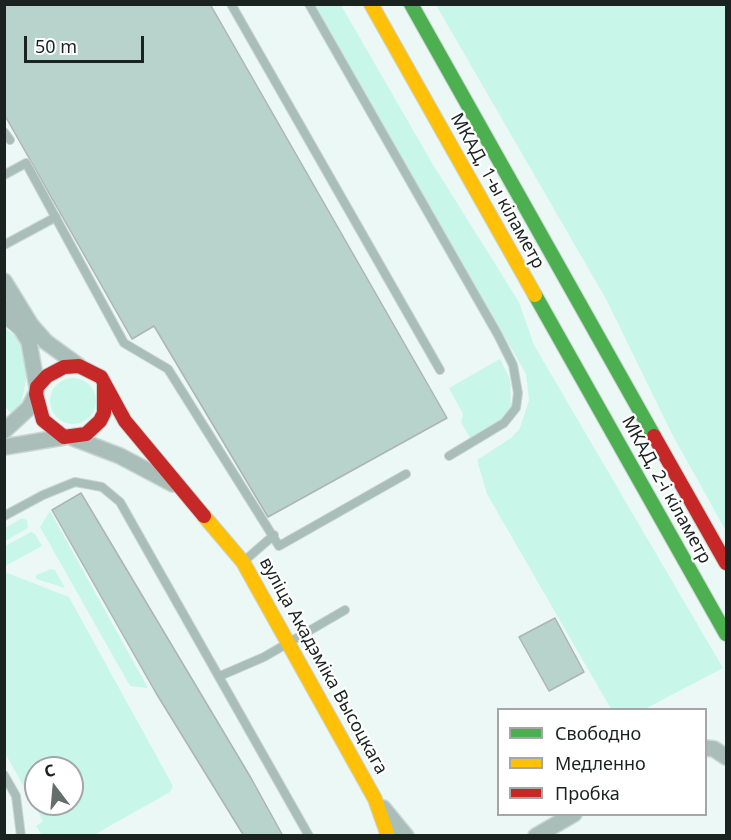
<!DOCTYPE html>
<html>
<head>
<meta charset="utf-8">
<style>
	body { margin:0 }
	#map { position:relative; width:731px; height:840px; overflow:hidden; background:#ecf8f5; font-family:"Noto Sans",sans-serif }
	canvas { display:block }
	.frame { position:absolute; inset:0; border:6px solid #1b2321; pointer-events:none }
	.legend { position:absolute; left:497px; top:708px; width:210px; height:108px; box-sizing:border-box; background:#fff; border:2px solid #a4a7a6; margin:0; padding:8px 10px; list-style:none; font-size:18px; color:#1b2321 }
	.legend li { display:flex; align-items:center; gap:12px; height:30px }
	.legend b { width:30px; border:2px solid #a4a7a6 }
	.north { position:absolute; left:24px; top:756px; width:60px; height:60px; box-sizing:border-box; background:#fff; border:2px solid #a4a7a6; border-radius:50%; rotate:344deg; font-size:16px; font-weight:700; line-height:24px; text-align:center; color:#1b2321 }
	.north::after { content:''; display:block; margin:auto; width:21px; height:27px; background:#646e6b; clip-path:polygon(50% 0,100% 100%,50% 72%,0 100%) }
	.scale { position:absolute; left:24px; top:36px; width:120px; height:27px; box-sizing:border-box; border:3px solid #1b2321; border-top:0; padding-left:8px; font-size:18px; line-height:21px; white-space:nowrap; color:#1b2321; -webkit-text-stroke:4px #fff; paint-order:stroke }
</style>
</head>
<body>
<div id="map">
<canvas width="731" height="840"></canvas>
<div class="frame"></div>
<ul class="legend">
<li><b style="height:8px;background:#4caf50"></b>Свободно</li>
<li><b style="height:8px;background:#ffc107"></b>Медленно</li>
<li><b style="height:8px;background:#c62828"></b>Пробка</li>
</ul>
<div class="north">С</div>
<div class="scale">50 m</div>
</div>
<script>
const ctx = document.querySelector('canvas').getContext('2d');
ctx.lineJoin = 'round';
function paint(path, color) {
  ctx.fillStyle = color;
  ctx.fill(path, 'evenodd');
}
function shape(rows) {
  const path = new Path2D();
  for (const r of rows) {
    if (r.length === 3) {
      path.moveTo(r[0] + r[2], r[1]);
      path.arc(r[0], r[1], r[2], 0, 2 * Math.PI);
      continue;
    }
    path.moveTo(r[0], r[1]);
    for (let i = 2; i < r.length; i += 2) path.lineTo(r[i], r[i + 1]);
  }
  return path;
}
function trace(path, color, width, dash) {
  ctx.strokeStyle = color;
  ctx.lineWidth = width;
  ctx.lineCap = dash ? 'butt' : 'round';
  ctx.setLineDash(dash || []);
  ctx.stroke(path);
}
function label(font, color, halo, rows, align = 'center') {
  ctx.font = font + ' "Noto Sans",sans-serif';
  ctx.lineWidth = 4.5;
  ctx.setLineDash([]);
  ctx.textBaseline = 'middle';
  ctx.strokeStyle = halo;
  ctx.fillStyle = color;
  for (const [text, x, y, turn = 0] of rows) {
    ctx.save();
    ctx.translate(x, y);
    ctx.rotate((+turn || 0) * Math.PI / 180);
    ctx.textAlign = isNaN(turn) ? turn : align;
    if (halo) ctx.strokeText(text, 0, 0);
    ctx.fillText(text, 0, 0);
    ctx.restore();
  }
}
const green = shape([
	[314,5,341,5,432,163,519,302,534,345,723,668,645,709,611,709,487,494,477,460,511,438,520,428,529,400,526,374],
	[436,5,726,5,726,531,672,434,606,299],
	[5,328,14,335,21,346,26,362,27,375,21,405,12,415,5,406],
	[500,359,510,379,511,407,506,419,474,445,461,422,463,414,449,388],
	[73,401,23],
	[50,511,148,688,130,686,40,527],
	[22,518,27,520,28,528,5,541,5,528],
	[31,532,35,534,42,546,5,566,5,546],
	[51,569,55,570,65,588,36,579,36,575],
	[5,572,69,597,173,786,170,792,94,835,42,835,36,826,43,821,5,753],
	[36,768,72,768,72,804,36,804]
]);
const building = shape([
	[4,4,210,4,447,418,268,517,154,326,132,339,4,114,4,4],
	[81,493,251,778,283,836,244,836,156,693,52,510,81,493],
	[555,618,584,672,549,691,519,637,555,618]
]);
const lane = shape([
	[231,4,440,370],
	[309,4,498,335,513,365,518,393,516,408,504,423,449,456],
	[4,132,10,140],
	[4,175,26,163,124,343,168,369,279,546,406,474],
	[4,245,56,217],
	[4,319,17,330],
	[4,516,43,495,75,482,102,487,120,502,309,836],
	[243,562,274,535],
	[220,676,264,657,345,610],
	[4,775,16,796,21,836]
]);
const street = shape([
	[4,281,31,325,46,342,79,366],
	[8,307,29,342,37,387],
	[4,431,29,408,36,394],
	[73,438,120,456,173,484],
	[4,447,64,437],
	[706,748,714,749,726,757],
	[383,808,406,836],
	[536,836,574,814]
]);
const fast = shape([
	[411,4,654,436],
	[535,295,726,634]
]);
const slow = shape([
	[371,4,535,295],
	[204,516,243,562,375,799,388,836]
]);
const jam = shape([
	[104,385,104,413,100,421,86,434,64,437,43,420,36,394,37,387,47,376,64,367,79,366,101,377,125,421,204,516],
	[654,436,726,563]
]);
const streetNames = [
	["МКАД, 1-ы кіламетр",497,191,61],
	["МКАД, 2-і кіламетр",666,490,61],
	["вуліца Акадэміка Высоцкага",323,666,61]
];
paint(green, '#c8f7ea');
paint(building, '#b8d3cc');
trace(building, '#acb5b3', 1.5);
trace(lane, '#cbd5d2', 10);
trace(street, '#cbd5d2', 18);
trace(fast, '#cbd5d2', 16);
trace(slow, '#cbd5d2', 16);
trace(jam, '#cbd5d2', 16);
trace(lane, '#a9beb9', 8);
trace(street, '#a9beb9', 15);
trace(fast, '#4caf50', 14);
trace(slow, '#ffc107', 14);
trace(jam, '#c62828', 14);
label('18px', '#1b2321', '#fff', streetNames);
</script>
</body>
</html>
